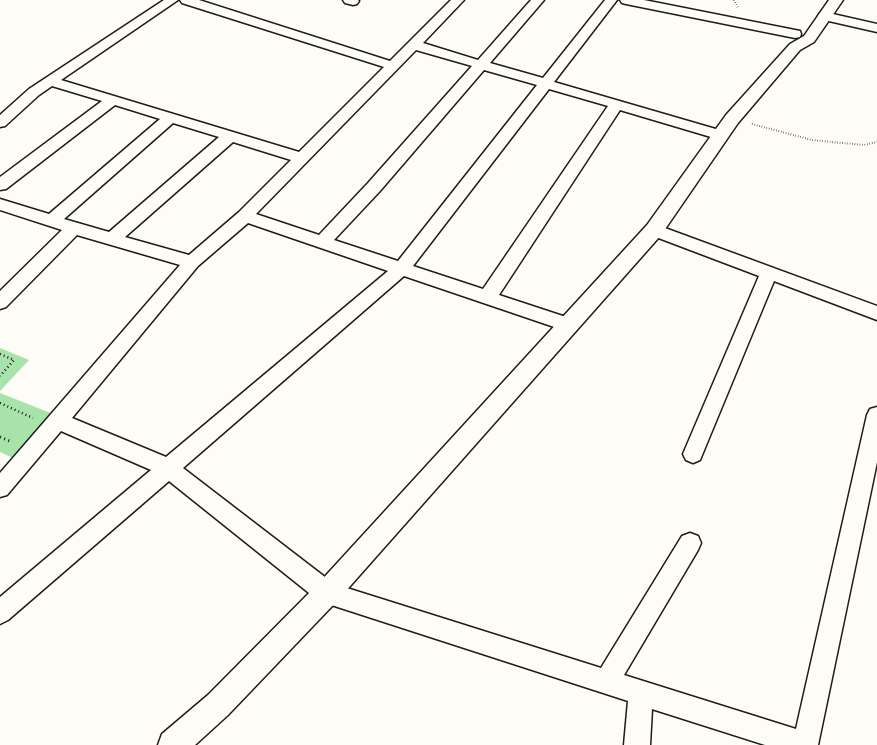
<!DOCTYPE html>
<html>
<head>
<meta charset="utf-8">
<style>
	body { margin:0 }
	canvas { display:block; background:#fdfcf7 }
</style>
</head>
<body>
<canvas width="877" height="745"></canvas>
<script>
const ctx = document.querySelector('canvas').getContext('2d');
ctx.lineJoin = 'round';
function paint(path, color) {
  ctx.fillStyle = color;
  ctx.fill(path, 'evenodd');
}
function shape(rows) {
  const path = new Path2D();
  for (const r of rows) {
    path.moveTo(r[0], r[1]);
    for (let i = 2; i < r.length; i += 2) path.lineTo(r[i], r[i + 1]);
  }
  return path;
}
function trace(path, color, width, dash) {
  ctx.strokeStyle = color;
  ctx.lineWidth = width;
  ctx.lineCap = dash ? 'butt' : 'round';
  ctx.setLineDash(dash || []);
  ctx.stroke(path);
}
const green = shape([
	[0,348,29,360,0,391],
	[0,393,53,414,15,459,0,452]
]);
const pathFar2 = shape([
	[734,0,738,8],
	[752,124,812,140,864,145,877,142]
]);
const pathFar1 = shape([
	[0,354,14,360,0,376],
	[0,403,33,418]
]);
const path = shape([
	[0,437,12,442]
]);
const street = shape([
	[164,0,178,0,61,80,299,152,384,67,182,3,180,0,199,0,390,61,451,0,464,0,423,43,478,60,531,0,544,0,490,63,543,78,605,0,617,0,554,82,726,132,728,135,726,138,721,140,620,110,499,295,575,320,578,325,575,330,569,332,404,276,183,468,334,584,601,668,682,536,690,533,698,536,701,543,698,550,624,675,796,729,867,415,870,409,877,407,877,462,818,745,765,745,652,709,650,745,624,745,628,701,319,601,169,481,8,620,0,624,0,597,151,470,61,431,7,495,0,497,0,473,180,265,77,235,6,307,0,309,0,291,62,230,0,210,0,199,49,214,160,119,115,105,6,189,0,190,0,177,102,101,52,86,39,95,5,126,0,127,0,115,29,89,164,0],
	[416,50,472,66,368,183,319,235,256,214,416,50],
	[484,70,537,85,398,261,334,240,380,191,484,70],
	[549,89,608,106,483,289,413,266,549,89],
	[173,123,219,137,109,232,64,219,173,123],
	[233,142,291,160,239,212,189,255,125,237,233,142],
	[248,223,388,271,166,457,72,418,198,266,248,223],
	[343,0,358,0,359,1,357,4,353,5,345,3,343,0],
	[620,0,644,0,795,30,800,31,801,34,800,37,795,38,626,4,622,3,620,0],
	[824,12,877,24,877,32,820,19,818,16,820,13,824,12],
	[654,224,877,306,877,320,774,281,700,460,693,463,686,460,683,454,759,276,648,234,646,230,648,226,654,224]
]);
const secondary = shape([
	[829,0,843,0,814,42,800,50,738,123,661,235,336,602,228,715,195,745,158,745,162,734,208,695,318,584,647,225,726,115,790,44,804,36,829,0]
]);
paint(green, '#a7e3aa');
trace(street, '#1c1c1c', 3);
trace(secondary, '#1c1c1c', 3);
trace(pathFar2, '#1c1c1c', 2, [0.5, 2]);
trace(pathFar1, '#1c1c1c', 2.5, [1, 3]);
trace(path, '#1c1c1c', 3, [1, 3.5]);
paint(street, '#fdfcf7');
paint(secondary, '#fdfcf7');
</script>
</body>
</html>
